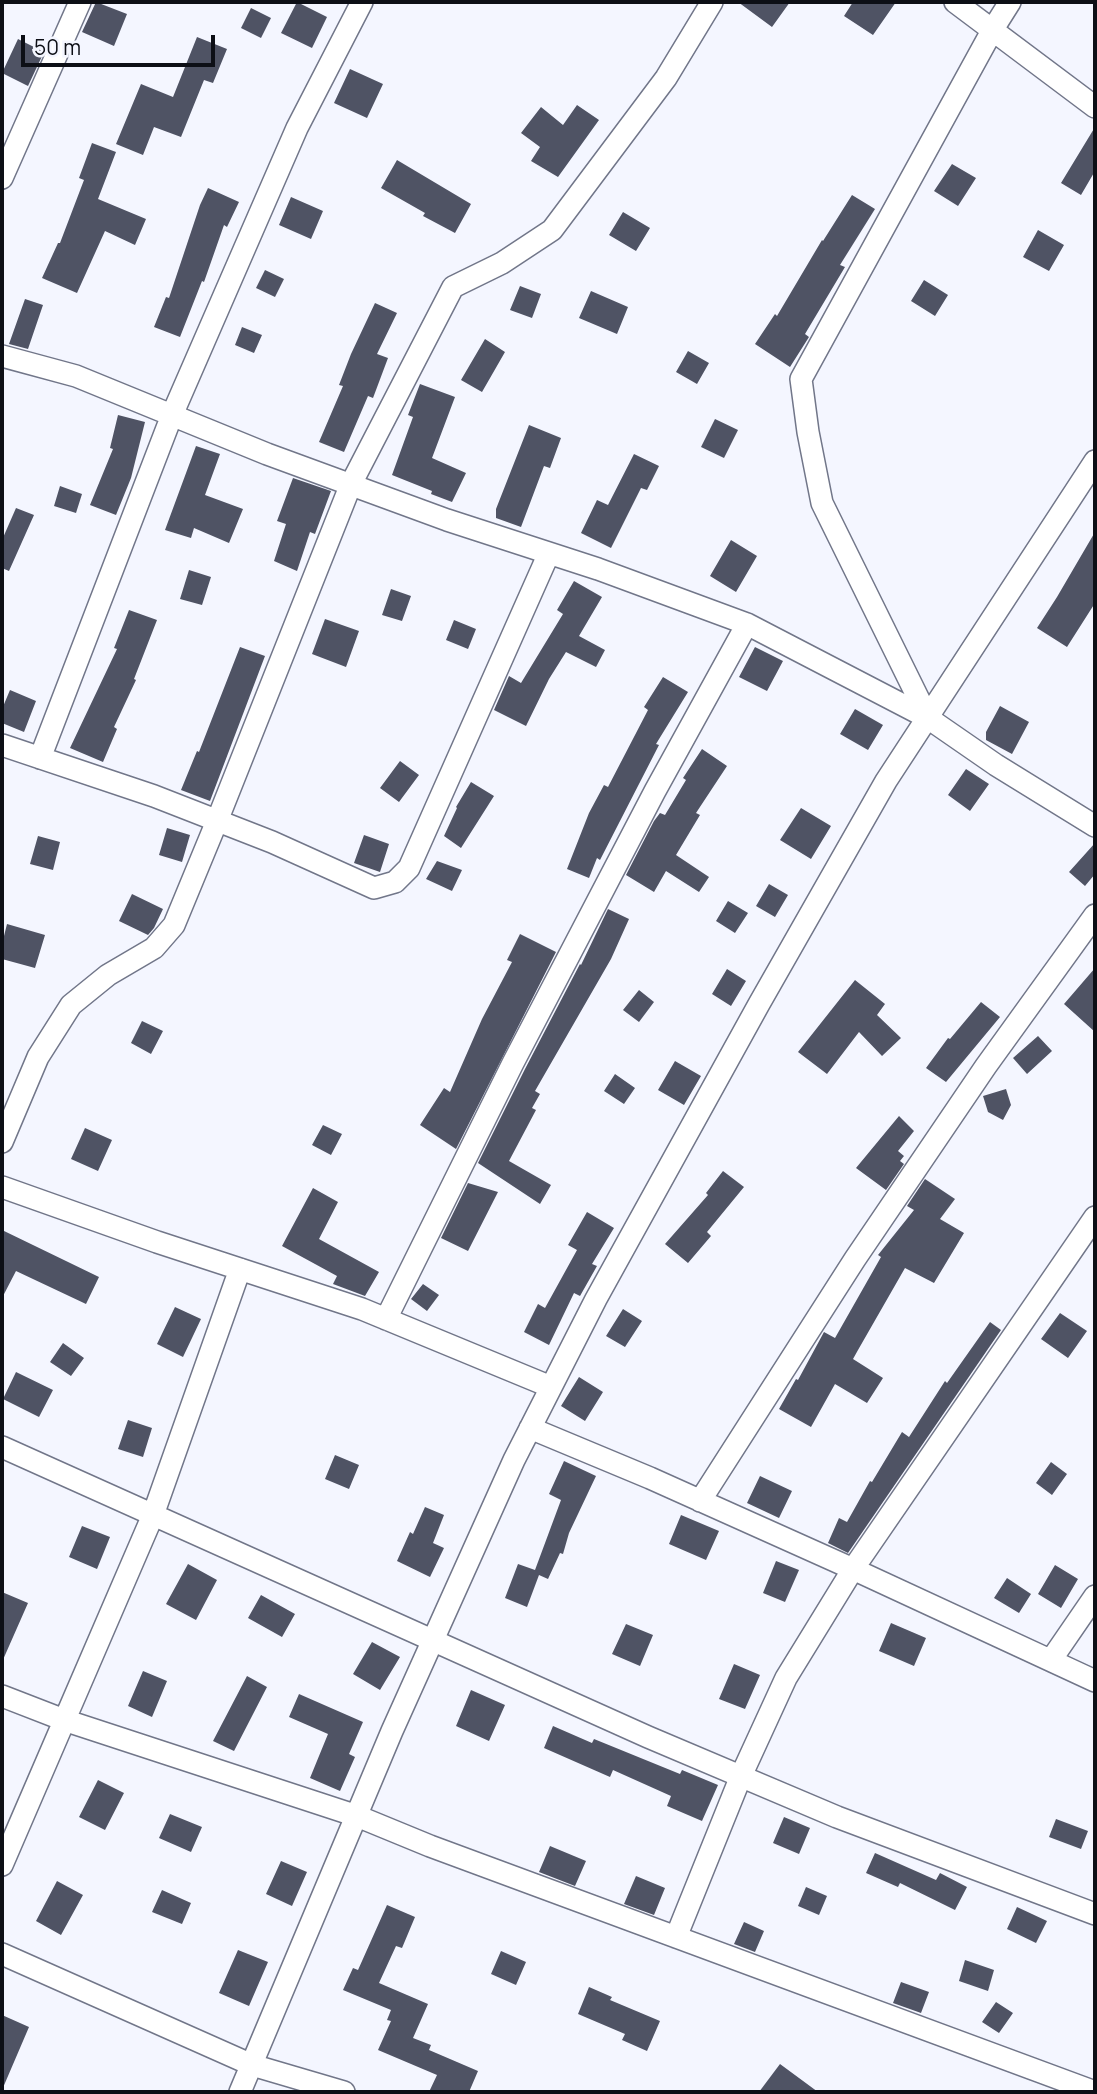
<!DOCTYPE html>
<html>
<head>
<meta charset="utf-8">
<style>
	body { margin:0 }
	#map { position:relative; width:1097px; height:2094px; overflow:hidden; background:#f4f6ff; font-family:Manrope,sans-serif }
	canvas { display:block }
	.frame { position:absolute; inset:0; border:4px solid #0d0f16; pointer-events:none }
	.scale { position:absolute; left:21px; top:35px; width:194px; height:32px; box-sizing:border-box; border:4px solid #0d0f16; border-top:0; padding-left:9px; font-size:21px; line-height:24px; white-space:nowrap; color:#0d0f16; -webkit-text-stroke:5px #f4f6ff; paint-order:stroke }
</style>
</head>
<body>
<div id="map">
<canvas width="1097" height="2094"></canvas>
<div class="frame"></div>
<div class="scale">50 m</div>
</div>
<script>
const ctx = document.querySelector('canvas').getContext('2d');
ctx.lineJoin = 'round';
function paint(path, color) {
  ctx.fillStyle = color;
  ctx.fill(path, 'evenodd');
}
function shape(rows) {
  const path = new Path2D();
  for (const r of rows) {
    path.moveTo(r[0], r[1]);
    for (let i = 2; i < r.length; i += 2) path.lineTo(r[i], r[i + 1]);
  }
  return path;
}
function trace(path, color, width, dash) {
  ctx.strokeStyle = color;
  ctx.lineWidth = width;
  ctx.lineCap = dash ? 'butt' : 'round';
  ctx.setLineDash(dash || []);
  ctx.stroke(path);
}
const building = shape([
	[96,2,127,14,114,46,82,32],
	[297,2,327,17,312,48,281,33],
	[738,2,790,2,772,27],
	[853,2,896,2,873,35,844,16],
	[251,8,271,18,261,38,241,28],
	[197,37,227,49,213,83,204,80,181,137,154,127,143,155,116,144,141,84,173,97],
	[18,39,44,52,28,86,2,73],
	[350,69,383,84,367,118,334,103],
	[577,105,599,120,558,177,531,161,540,147,521,133,541,107,563,125],
	[1095,127,1095,171,1081,195,1061,183],
	[92,143,116,152,98,199,146,219,135,245,105,231,77,293,42,278,58,243,60,243,84,180,79,178],
	[397,160,471,204,455,233,423,216,425,213,381,188],
	[952,164,976,178,958,206,934,191],
	[208,188,239,202,227,227,224,225,204,282,202,281,180,337,154,327,166,297,169,298,200,205],
	[852,195,875,209,840,265,845,267,805,334,809,337,790,367,755,344,775,314,777,316,822,240,823,241],
	[291,197,323,211,311,239,279,225],
	[623,212,650,228,636,251,609,235],
	[1038,230,1064,245,1049,271,1023,257],
	[265,270,284,279,275,297,256,288],
	[924,280,948,295,935,316,911,301],
	[520,286,541,294,532,318,510,310],
	[591,291,628,307,617,334,579,318],
	[25,299,43,305,28,349,9,344],
	[375,303,397,313,377,354,388,358,373,398,368,396,344,452,319,442,343,386,339,385,351,354],
	[242,327,262,335,254,353,235,345],
	[485,339,505,352,482,392,461,380],
	[688,351,709,363,697,384,676,372],
	[420,384,455,397,432,458,466,473,452,502,431,494,432,491,392,475,413,417,408,415],
	[118,415,145,422,131,478,116,515,90,505,113,449,110,448],
	[715,419,738,430,724,458,701,447],
	[529,425,561,438,550,468,544,466,521,527,496,518,496,509],
	[196,446,220,454,205,495,243,509,229,543,194,528,191,538,165,530],
	[634,454,659,466,647,490,641,488,611,548,581,533,597,500,608,505],
	[293,478,331,491,315,534,310,532,297,571,274,561,286,524,277,521],
	[60,486,82,494,76,513,54,506],
	[16,508,34,515,9,571,2,568,2,540],
	[1095,532,1095,603,1067,647,1037,628,1057,597],
	[731,540,757,556,736,592,710,576],
	[189,570,211,577,202,605,180,599],
	[574,581,602,597,579,636,605,650,596,667,566,652,549,679,526,726,494,710,509,676,521,683,563,614,557,610],
	[391,589,411,596,402,621,382,615],
	[129,610,157,620,134,679,136,680,114,727,117,729,103,762,70,748,117,649,114,648],
	[325,619,359,631,346,667,312,654],
	[454,620,476,629,468,649,446,640],
	[240,647,265,656,210,801,181,790,197,751,199,752],
	[755,647,783,661,767,691,739,677],
	[663,677,688,692,656,744,659,745,600,860,597,858,589,878,567,869,589,813,604,785,608,787,648,710,644,707],
	[10,690,36,701,24,732,2,723,2,709],
	[1000,706,1029,722,1012,754,986,740,986,732],
	[855,709,883,725,868,750,840,734],
	[702,749,727,766,696,813,700,815,676,855,709,877,699,892,666,871,654,892,626,875,654,821,660,813,665,815,686,780,683,778],
	[400,761,419,775,399,802,380,788],
	[966,769,989,784,970,811,948,795],
	[471,782,494,796,461,848,444,836,457,808,456,807],
	[801,808,831,826,811,859,780,840],
	[167,828,190,835,182,862,159,855],
	[364,835,389,844,380,872,354,863],
	[38,836,60,842,53,870,30,864],
	[1095,843,1095,874,1085,886,1069,872],
	[437,861,462,870,452,891,426,879],
	[769,884,788,895,775,917,756,906],
	[132,894,163,909,154,928,148,935,119,921],
	[728,901,748,913,735,933,716,921],
	[608,909,629,919,611,959,535,1091,540,1094,532,1108,536,1110,509,1161,551,1185,540,1204,478,1163,525,1069,580,964,581,965],
	[7,924,45,935,35,968,2,959,2,944],
	[520,934,556,952,456,1149,420,1125,444,1088,450,1092,482,1019,512,962,507,960],
	[1095,968,1095,1032,1064,1004],
	[727,969,746,981,731,1006,712,994],
	[855,980,885,1004,877,1015,901,1038,882,1056,859,1032,827,1074,798,1052],
	[639,990,654,1002,639,1022,623,1010],
	[981,1002,1000,1017,946,1082,926,1068,948,1038,950,1039],
	[142,1021,163,1031,151,1054,131,1043],
	[1038,1036,1052,1051,1027,1074,1013,1058],
	[675,1061,701,1076,684,1105,658,1090],
	[615,1074,635,1088,624,1104,604,1091],
	[1006,1089,1011,1105,1003,1120,988,1112,983,1096],
	[899,1116,914,1131,898,1151,904,1156,900,1161,904,1164,886,1190,856,1168],
	[323,1125,342,1134,331,1155,312,1145],
	[85,1128,112,1140,98,1171,71,1159],
	[723,1171,744,1187,707,1232,711,1236,688,1263,665,1244,708,1195,706,1193],
	[925,1179,955,1199,940,1219,964,1233,934,1283,905,1268,858,1350,853,1359,883,1378,867,1403,835,1384,811,1427,779,1409,796,1379,798,1380,824,1332,835,1338,881,1257,878,1255,914,1210,907,1206],
	[468,1183,498,1192,468,1251,441,1238],
	[313,1188,338,1202,319,1239,379,1272,365,1296,333,1284,337,1276,282,1246],
	[587,1212,614,1228,592,1264,597,1266,580,1296,574,1293,549,1345,524,1332,538,1304,545,1308,577,1250,568,1245],
	[2,1230,99,1277,86,1304,16,1271,2,1298],
	[423,1284,439,1295,427,1311,411,1299],
	[175,1307,201,1319,183,1357,157,1344],
	[623,1309,642,1321,625,1347,606,1336],
	[1060,1313,1087,1331,1068,1358,1041,1339],
	[990,1322,1001,1330,848,1553,828,1543,839,1518,847,1522,870,1481,872,1482,902,1432,909,1437,945,1381,947,1383],
	[63,1343,84,1358,71,1376,50,1362],
	[16,1372,53,1390,39,1417,3,1399],
	[579,1377,603,1392,585,1421,561,1406],
	[128,1420,152,1428,143,1457,118,1449],
	[335,1455,359,1465,349,1489,325,1479],
	[564,1461,596,1476,569,1533,563,1554,560,1553,548,1579,539,1575,527,1607,505,1598,518,1564,535,1570,561,1500,549,1494],
	[1051,1462,1067,1474,1052,1495,1036,1483],
	[760,1476,792,1491,779,1518,747,1503],
	[425,1507,444,1515,433,1543,444,1548,430,1577,397,1561,410,1532,413,1534],
	[681,1515,719,1531,706,1560,669,1544],
	[82,1526,110,1537,97,1569,69,1557],
	[776,1561,799,1570,785,1602,763,1593],
	[188,1564,217,1580,196,1620,166,1604],
	[1055,1565,1078,1579,1061,1608,1038,1594],
	[1007,1578,1031,1594,1019,1613,994,1598],
	[2,1592,28,1603,2,1662],
	[261,1595,295,1614,282,1637,248,1618],
	[891,1623,926,1638,914,1666,879,1651],
	[626,1624,653,1635,640,1666,612,1654],
	[372,1642,400,1657,380,1690,353,1674],
	[734,1664,760,1675,745,1709,719,1699],
	[143,1671,167,1681,152,1717,128,1706],
	[247,1676,267,1687,234,1751,213,1741],
	[471,1690,505,1705,489,1741,456,1726],
	[299,1694,363,1722,349,1754,355,1757,340,1791,310,1778,328,1734,289,1717],
	[553,1726,592,1743,594,1739,680,1774,682,1770,718,1785,702,1821,667,1806,671,1796,613,1770,610,1777,544,1748],
	[98,1780,124,1793,105,1830,79,1817],
	[170,1814,202,1827,191,1852,159,1838],
	[784,1817,810,1828,799,1854,773,1843],
	[1056,1819,1088,1831,1081,1849,1049,1837],
	[550,1846,586,1861,575,1886,539,1872],
	[875,1853,936,1880,940,1873,967,1887,955,1910,900,1883,898,1887,866,1873],
	[281,1861,307,1872,292,1906,266,1894],
	[636,1876,665,1888,654,1915,624,1904],
	[57,1881,83,1895,61,1935,36,1921],
	[806,1887,827,1896,819,1915,798,1906],
	[162,1890,191,1903,182,1924,152,1912],
	[387,1905,415,1917,402,1948,396,1946,379,1983,428,2004,413,2038,431,2045,429,2050,478,2071,469,2092,429,2092,437,2075,378,2050,391,2021,387,2020,391,2010,343,1990,353,1968,358,1970],
	[1017,1907,1047,1921,1036,1943,1007,1929],
	[744,1922,764,1931,755,1952,734,1944],
	[238,1950,268,1962,249,2006,219,1993],
	[501,1951,526,1962,516,1985,491,1974],
	[965,1960,994,1970,988,1991,959,1981],
	[901,1982,929,1992,921,2013,893,2003],
	[589,1987,612,1997,610,2000,660,2021,647,2051,622,2040,625,2034,578,2014],
	[996,2002,1013,2013,999,2033,982,2022],
	[2,2015,29,2027,2,2090],
	[780,2064,818,2092,759,2092]
]);
const street = shape([
	[955,2,1095,107],
	[2,178,80,2],
	[2,356,76,376,267,454,447,520,598,569,747,624,928,718,996,765,1095,826],
	[928,718,822,503,808,432,801,379,993,29,1010,2],
	[2,745,154,796,272,842,374,888,395,882,409,868,549,553],
	[40,758,172,415,297,128,362,2],
	[2,1142,38,1057,71,1005,108,975,154,948,174,925,217,821,351,484,453,287,502,263,552,230,666,78,712,2],
	[2,1187,157,1242,362,1309,551,1387],
	[386,1319,513,1063,655,791,747,624],
	[530,1428,650,1478,853,1569,1095,1681],
	[2,1447,648,1737,837,1817,1095,1914],
	[700,1501,855,1259,986,1066,1095,915],
	[1051,1660,1095,1596],
	[2,1696,64,1720,357,1816,430,1846,1095,2092],
	[2,1865,153,1515,240,1269],
	[676,1937,741,1776,786,1678,853,1569,1095,1217],
	[2,1954,252,2065,344,2092],
	[240,2092,392,1731,514,1460,596,1299,759,1004,886,781,1095,461]
]);
paint(building, '#4f5364');
trace(street, '#717689', 24);
trace(street, '#fff', 21);
</script>
</body>
</html>
